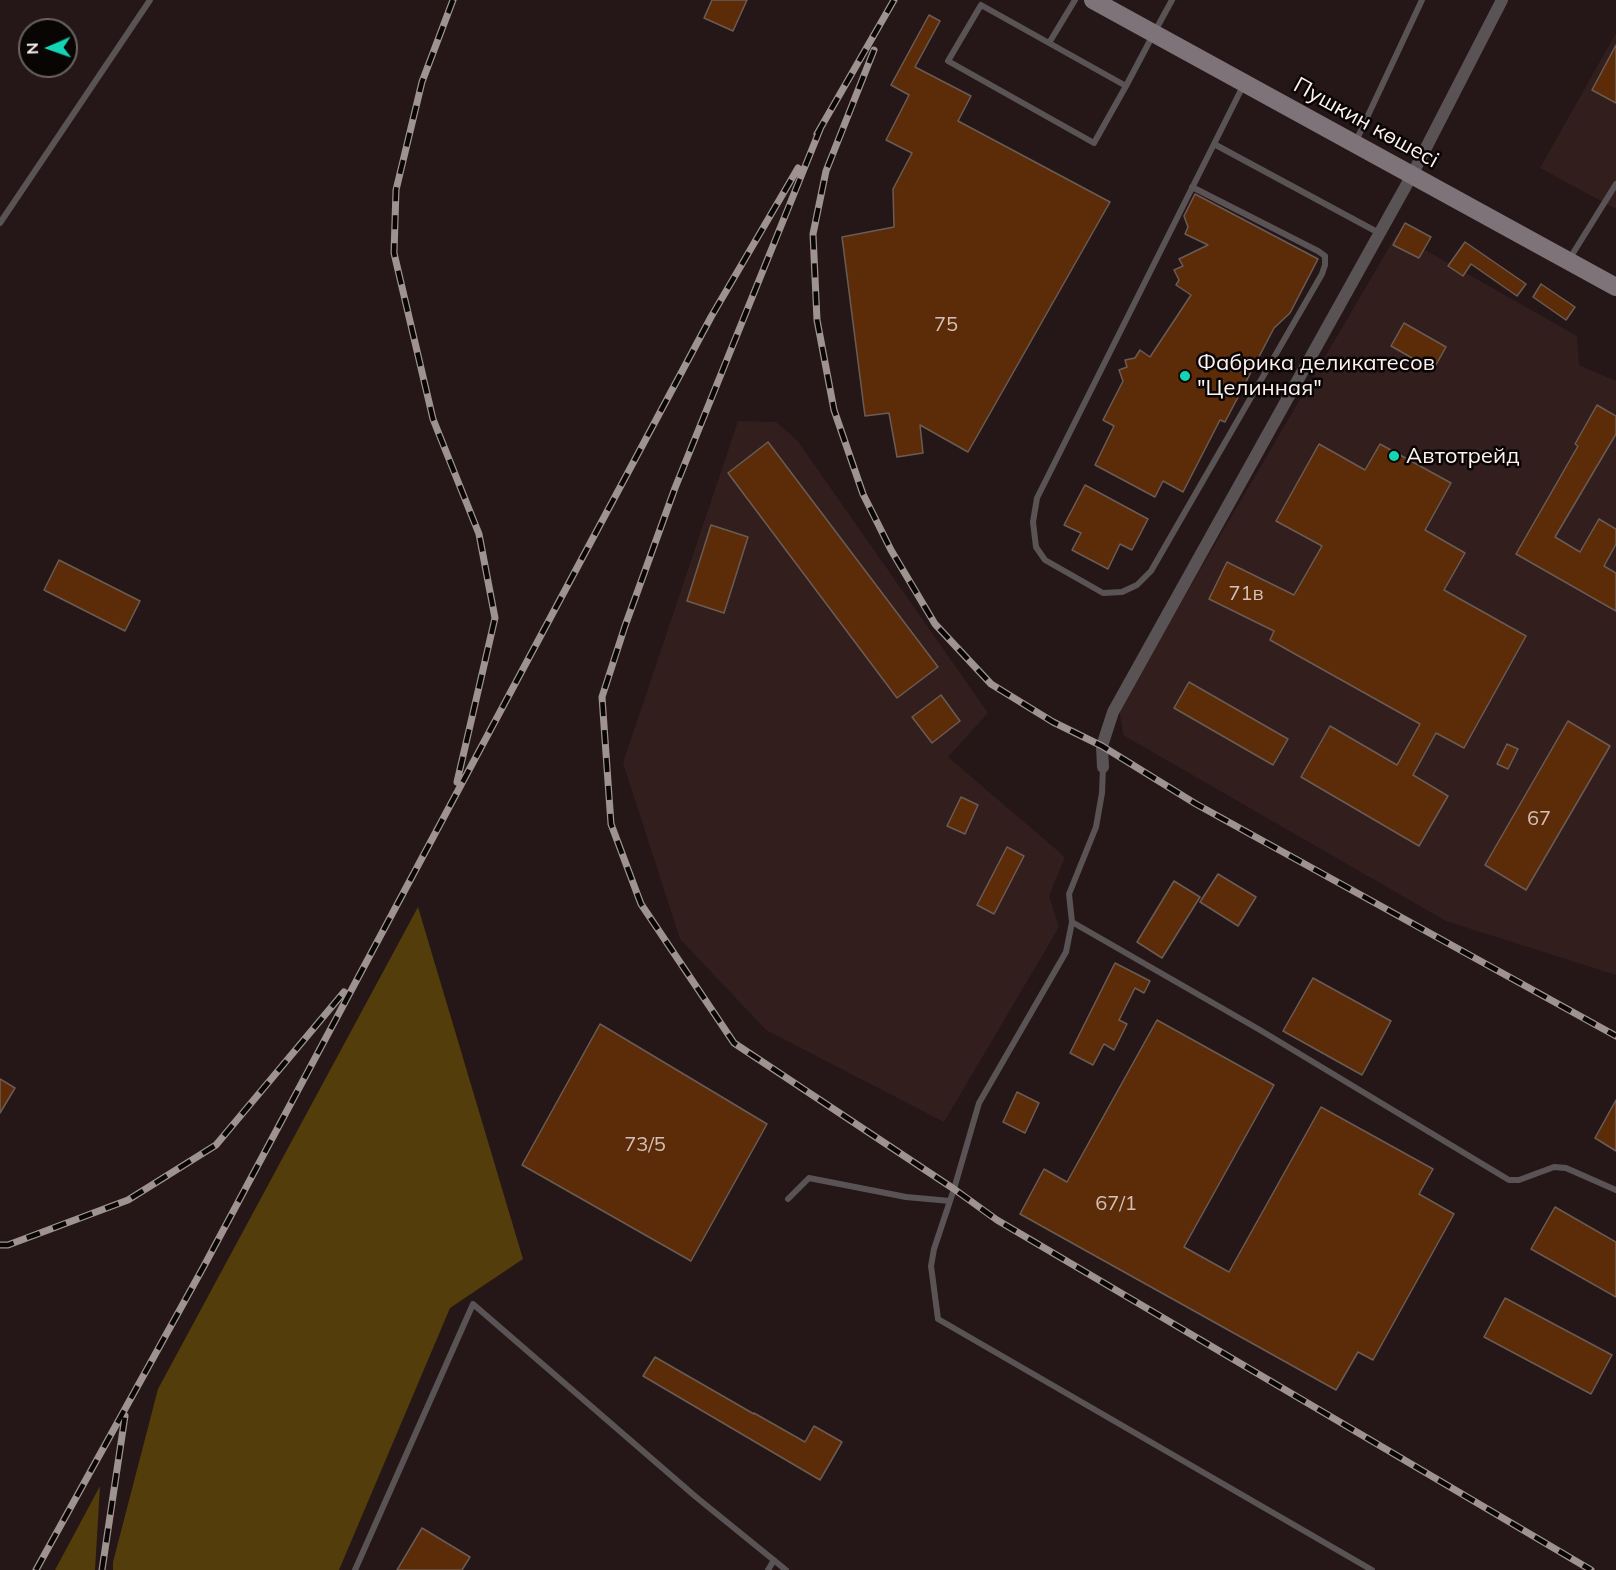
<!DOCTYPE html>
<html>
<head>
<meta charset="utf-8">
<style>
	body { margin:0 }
	#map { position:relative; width:1616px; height:1570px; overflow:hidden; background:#251717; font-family:Mulish,sans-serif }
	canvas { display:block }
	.north { position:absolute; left:18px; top:18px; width:60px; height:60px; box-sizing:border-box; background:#0a0505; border:2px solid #6b6463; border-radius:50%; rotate:268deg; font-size:16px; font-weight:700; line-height:24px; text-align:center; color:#fcf2f1 }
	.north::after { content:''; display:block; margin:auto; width:21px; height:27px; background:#14d5b3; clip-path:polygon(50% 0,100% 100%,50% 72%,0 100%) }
</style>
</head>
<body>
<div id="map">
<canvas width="1616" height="1570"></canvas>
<div class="north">N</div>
</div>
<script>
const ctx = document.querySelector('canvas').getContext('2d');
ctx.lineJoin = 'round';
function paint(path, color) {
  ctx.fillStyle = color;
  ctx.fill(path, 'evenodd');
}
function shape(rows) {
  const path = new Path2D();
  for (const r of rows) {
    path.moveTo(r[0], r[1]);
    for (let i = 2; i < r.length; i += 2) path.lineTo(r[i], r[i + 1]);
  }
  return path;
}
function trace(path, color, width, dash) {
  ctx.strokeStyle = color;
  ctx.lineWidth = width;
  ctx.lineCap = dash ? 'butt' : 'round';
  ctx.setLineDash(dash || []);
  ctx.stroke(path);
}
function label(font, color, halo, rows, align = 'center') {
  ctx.font = font + ' Mulish,sans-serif';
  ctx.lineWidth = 5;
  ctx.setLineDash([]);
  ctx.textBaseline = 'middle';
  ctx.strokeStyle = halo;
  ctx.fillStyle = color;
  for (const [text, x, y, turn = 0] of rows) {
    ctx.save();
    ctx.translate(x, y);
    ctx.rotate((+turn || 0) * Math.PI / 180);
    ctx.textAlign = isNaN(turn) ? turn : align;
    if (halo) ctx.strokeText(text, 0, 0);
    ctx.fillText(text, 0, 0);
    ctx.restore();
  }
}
const built = shape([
	[1616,33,1616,209,1540,168],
	[1397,234,1577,336,1579,365,1616,381,1616,975,1446,921,1123,735,1119,708],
	[738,421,776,422,797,440,988,713,948,757,1065,857,1049,896,1059,927,944,1122,766,1030,680,939,623,763]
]);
const green = shape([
	[418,907,523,1259,450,1308,339,1570,113,1570,113,1562,158,1389],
	[100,1486,95,1570,55,1570]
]);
const building = shape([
	[712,0,747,0,733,31,704,18,712,0],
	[929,15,940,21,915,67,971,96,958,121,1110,202,968,452,920,425,923,453,897,457,889,413,865,416,842,237,894,227,893,189,912,153,886,140,909,95,891,85,929,15],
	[1616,45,1616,103,1592,90,1616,45],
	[1195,194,1318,259,1290,313,1274,328,1225,422,1220,420,1183,492,1163,481,1155,497,1095,465,1114,426,1103,420,1123,381,1119,370,1127,367,1125,360,1135,358,1140,350,1150,357,1191,295,1176,285,1179,280,1174,270,1183,266,1179,259,1208,245,1185,234,1188,227,1184,216,1195,194],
	[1405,223,1431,237,1419,258,1393,245,1405,223],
	[1465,242,1526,284,1517,296,1471,264,1463,276,1448,266,1465,242],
	[1541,284,1575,307,1566,320,1533,297,1541,284],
	[1404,323,1446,347,1433,370,1391,346,1404,323],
	[1597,405,1616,416,1616,434,1555,537,1580,552,1599,519,1616,529,1616,544,1604,566,1616,573,1616,611,1516,554,1578,446,1575,444,1597,405],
	[768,442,938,667,897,698,728,473,768,442],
	[1319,444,1365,470,1380,444,1451,483,1425,530,1465,553,1444,590,1526,636,1464,748,1436,733,1413,775,1448,796,1419,846,1301,777,1330,726,1397,765,1420,724,1270,640,1274,631,1209,599,1227,562,1294,595,1322,546,1276,521,1319,444],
	[1085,485,1148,519,1132,550,1120,544,1108,569,1072,550,1081,533,1064,525,1085,485],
	[711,525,748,537,724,613,687,601,711,525],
	[59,560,140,601,125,631,44,590,59,560],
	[1189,682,1288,739,1273,765,1174,708,1189,682],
	[941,695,960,721,932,743,912,717,941,695],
	[1568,721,1610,746,1526,890,1485,865,1568,721],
	[1507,744,1518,749,1508,769,1497,764,1507,744],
	[961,797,978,805,965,834,947,826,961,797],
	[1007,847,1024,856,994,914,977,905,1007,847],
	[1218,874,1256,897,1238,926,1200,902,1218,874],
	[1174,881,1200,897,1162,958,1137,942,1174,881],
	[1115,963,1150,981,1144,993,1135,988,1119,1020,1127,1024,1114,1050,1104,1044,1093,1065,1070,1053,1115,963],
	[1313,978,1391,1021,1362,1075,1283,1031,1313,978],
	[1157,1020,1274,1085,1184,1247,1229,1272,1321,1107,1433,1169,1419,1194,1454,1214,1373,1360,1358,1352,1336,1390,1020,1214,1044,1169,1067,1182,1157,1020],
	[600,1024,767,1124,691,1261,522,1165,600,1024],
	[0,1079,15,1088,0,1113,0,1079],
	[1017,1092,1039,1103,1025,1133,1003,1122,1017,1092],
	[1616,1100,1616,1151,1595,1138,1616,1100],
	[1555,1207,1616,1242,1616,1297,1531,1249,1555,1207],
	[1505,1298,1612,1355,1591,1394,1484,1337,1505,1298],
	[655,1357,754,1414,754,1413,805,1442,814,1426,842,1442,820,1480,643,1376,655,1357],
	[422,1528,470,1557,462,1570,397,1570,422,1528]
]);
const service = shape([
	[1049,43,1075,0],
	[1126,86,981,5,948,61,1094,143,1126,86,1154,33,1172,0],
	[1356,141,1422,0],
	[1214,144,1379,233],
	[1192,187,1318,251,1325,256,1325,265,1322,274,1151,571,1137,585,1122,592,1103,593,1045,560,1036,547,1033,522,1037,498,1244,84],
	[0,223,150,0],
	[1570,258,1616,184],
	[1103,767,1102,793,1096,827,1069,894,1072,922,1260,1030,1509,1180,1519,1180,1554,1167,1566,1168,1616,1190],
	[1072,922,1066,952,979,1103,954,1189,934,1249,931,1266,938,1319,1372,1570],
	[788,1199,809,1178,906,1197,950,1201],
	[355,1570,473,1304,696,1497,786,1570],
	[768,1570,774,1560]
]);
const minor = shape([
	[1103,767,1102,746,1113,712,1412,175,1502,0]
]);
const secondary = shape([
	[1093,0,1616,287]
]);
const rail = shape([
	[453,0,422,82,396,190,394,253,433,419,479,534,495,618,457,782],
	[874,50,826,171,813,234,817,320,834,410,863,494,891,550,935,624,991,684,1053,722,1102,746,1196,804,1616,1036],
	[821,127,675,488,625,626,602,697,611,824,641,904,734,1043,954,1189,997,1220,1591,1570],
	[817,134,894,0],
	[0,1245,8,1245,128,1200,216,1145,344,992],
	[36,1570,204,1266,711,317,798,168],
	[102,1570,125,1416]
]);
const markers = [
	[1185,376,6,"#14d5b3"],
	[1394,456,6,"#14d5b3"]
];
const numberNames = [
	["75",946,325],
	["71в",1246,594],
	["67",1539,819],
	["73/5",645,1145],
	["67/1",1116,1204]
];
const streetNames = [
	["Пушкин көшесі",1366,123,29]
];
const poiNames = [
	["Фабрика деликатесов",1197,363],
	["\"Целинная\"",1197,388],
	["Автотрейд",1406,456]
];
paint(built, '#321e1d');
paint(green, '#533d0b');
paint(building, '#5c2c09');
trace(building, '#6a5c55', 1.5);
trace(service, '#5a5356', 6);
trace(minor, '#5a5356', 12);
trace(secondary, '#7e7378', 18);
trace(rail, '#9f9392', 7);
trace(rail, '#0a0505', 4.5, [14]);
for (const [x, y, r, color] of markers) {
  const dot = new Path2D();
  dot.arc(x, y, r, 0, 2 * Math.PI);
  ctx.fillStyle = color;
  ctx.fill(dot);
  trace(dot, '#0a0505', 2);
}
label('20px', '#d4c0b7', null, numberNames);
label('22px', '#fcf2f1', '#0a0505', streetNames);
label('22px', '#fcf2f1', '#0a0505', poiNames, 'left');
</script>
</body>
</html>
